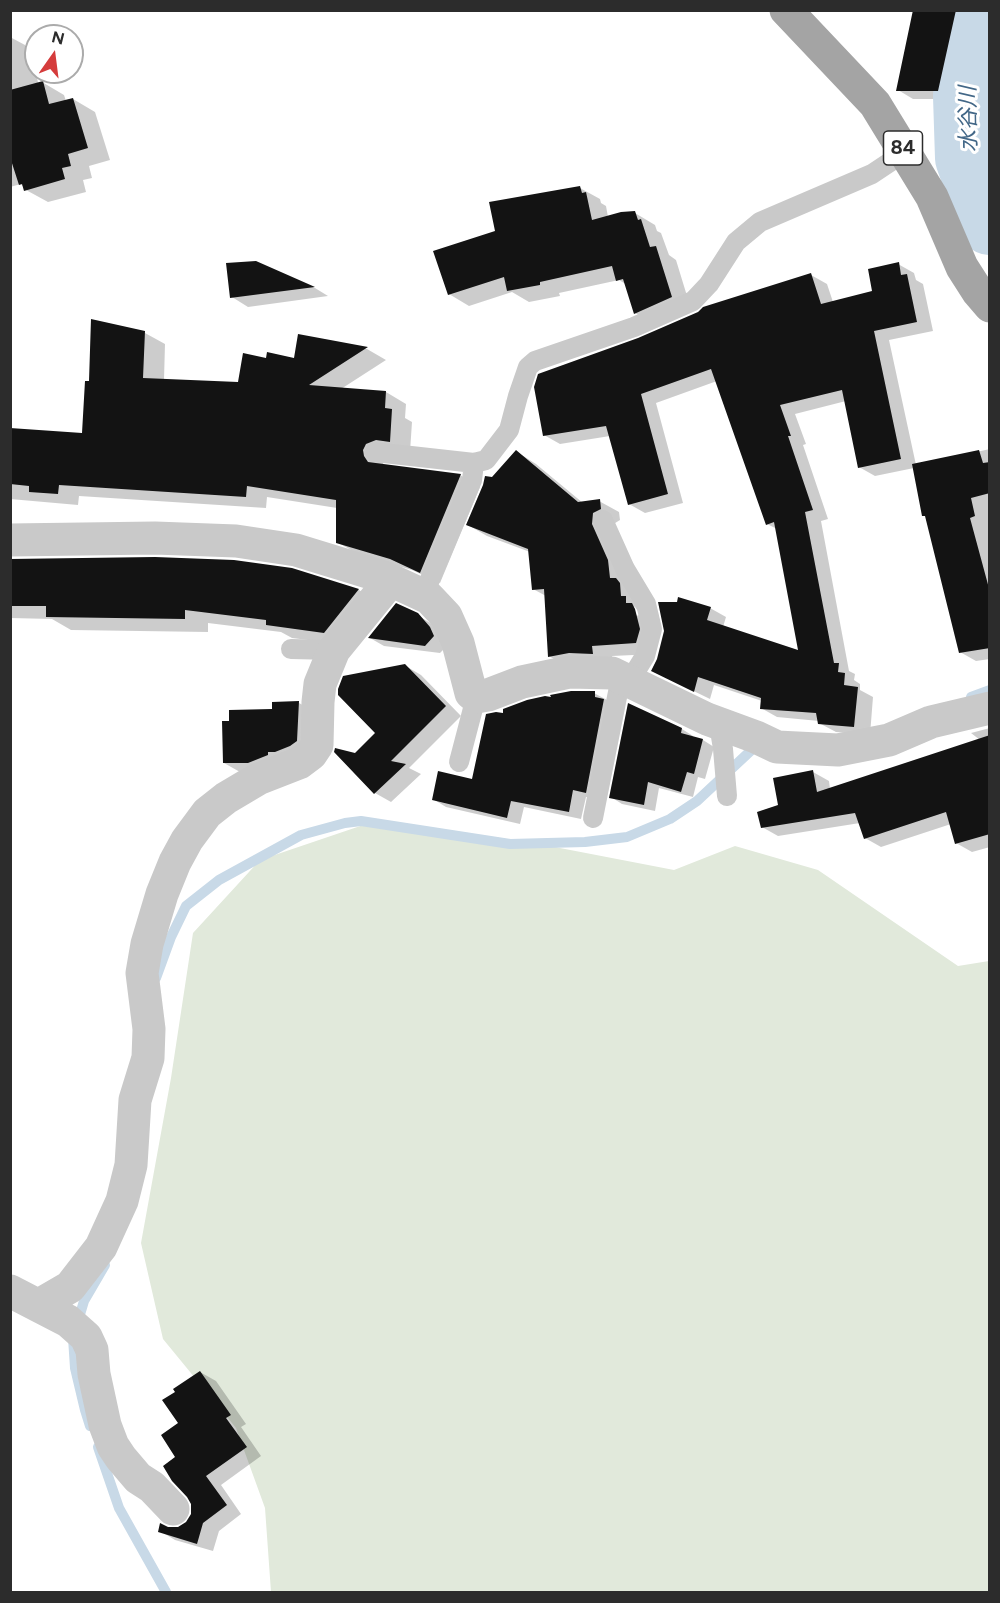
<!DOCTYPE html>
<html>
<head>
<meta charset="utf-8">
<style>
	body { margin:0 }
	#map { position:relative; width:1000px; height:1603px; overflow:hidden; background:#fff; font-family:Figtree,sans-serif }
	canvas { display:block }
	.frame { position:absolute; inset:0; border:12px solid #2c2c2c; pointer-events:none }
	.north { position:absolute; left:24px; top:24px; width:60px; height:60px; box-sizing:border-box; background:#fff; border:2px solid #ababab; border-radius:50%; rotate:14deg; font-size:16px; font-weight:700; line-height:24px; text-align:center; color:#2c2c2c }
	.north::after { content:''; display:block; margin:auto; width:21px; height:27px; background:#d53c3c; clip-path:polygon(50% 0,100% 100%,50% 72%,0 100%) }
</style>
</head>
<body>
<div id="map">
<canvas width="1000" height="1603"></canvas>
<div class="frame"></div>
<div class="north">N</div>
</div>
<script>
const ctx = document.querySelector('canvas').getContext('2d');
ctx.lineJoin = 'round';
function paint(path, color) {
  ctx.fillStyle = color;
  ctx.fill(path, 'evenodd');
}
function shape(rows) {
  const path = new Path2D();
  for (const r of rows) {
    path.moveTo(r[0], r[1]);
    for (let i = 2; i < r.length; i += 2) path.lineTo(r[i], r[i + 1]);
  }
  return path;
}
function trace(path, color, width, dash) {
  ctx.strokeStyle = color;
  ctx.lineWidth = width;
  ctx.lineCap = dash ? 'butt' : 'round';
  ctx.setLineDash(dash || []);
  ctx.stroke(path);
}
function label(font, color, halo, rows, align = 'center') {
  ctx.font = font + ' Figtree,"Noto Sans JP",sans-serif';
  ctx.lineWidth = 6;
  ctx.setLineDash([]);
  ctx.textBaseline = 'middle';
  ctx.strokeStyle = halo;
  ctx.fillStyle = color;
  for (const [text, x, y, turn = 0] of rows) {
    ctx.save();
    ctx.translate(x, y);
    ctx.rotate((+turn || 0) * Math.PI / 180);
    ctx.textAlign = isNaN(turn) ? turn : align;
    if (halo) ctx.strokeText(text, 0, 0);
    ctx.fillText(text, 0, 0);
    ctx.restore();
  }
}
const green = shape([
	[378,820,534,843,674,870,735,846,818,870,958,966,989,961,989,1592,271,1592,265,1508,236,1428,163,1339,141,1243,171,1078,193,933,260,860]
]);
const shadow = shape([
	[915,10,973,10,953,99,913,99,898,90],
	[10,37,25,45,26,52,33,55,38,83,42,82,64,95,66,101,73,99,95,112,110,160,89,166,92,178,83,180,86,192,48,202,26,190,21,184,10,187],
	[580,188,600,199,601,203,606,206,608,217,635,213,655,225,657,231,661,233,669,255,676,260,691,309,655,325,635,313,627,285,619,280,559,293,560,296,529,302,512,292,469,306,449,294,497,232],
	[255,262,315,288,328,296,248,307,232,297],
	[898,264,914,273,916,280,923,284,933,331,889,340,916,465,990,449,990,659,976,661,960,652,914,468,875,476,859,467,846,401,795,414,806,444,803,445,828,519,821,521,849,671,855,674,854,680,860,684,860,690,873,697,870,735,836,732,819,723,819,721,777,717,761,708,762,701,714,685,710,699,669,679,710,608,726,617,723,627,800,652,777,529,767,524,717,381,656,403,683,503,645,513,629,504,610,436,560,444,544,435,811,275,827,284,833,302,874,292],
	[145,333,165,344,164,380,239,384,267,360,295,360,299,336,367,349,386,360,341,389,386,392,406,404,405,418,412,422,410,452,386,456,383,464,384,467,460,475,480,487,440,583,412,570,358,554,337,542,337,508,267,497,266,508,79,496,78,505,10,499,10,429,83,435,90,383],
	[517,452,536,464,583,503,599,501,619,512,620,520,612,525,655,654,612,656,612,664,569,668,549,656,546,596,533,589,530,552,487,536,468,525,493,478],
	[630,604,635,607,640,614,637,616],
	[10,560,292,570,359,590,382,604,348,645,292,638,281,632,208,623,208,632,71,630,52,619,10,618],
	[417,615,432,624,448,645,440,653,384,646,370,638],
	[404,665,421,675,461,716,409,768,421,774,391,802,375,793,356,754,377,733],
	[594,693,607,700,598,799,586,797,581,819,524,807,520,824,446,807,433,799,473,781,504,715],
	[299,703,315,712,314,748,240,772,224,763,273,710],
	[629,705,682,729,693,736,692,737,703,740,714,747,705,779,698,777,693,797,659,788,655,811,622,804,611,797],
	[990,728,990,847,972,852,956,843,951,824,881,847,865,838,860,823,778,836,762,827,813,772,829,781,830,789,980,740,971,733],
	[200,1372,216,1381,246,1424,241,1427,261,1456,221,1485,241,1514,219,1531,213,1551,175,1540,160,1531,168,1529,178,1528,187,1523,193,1514,193,1504,178,1457,181,1423]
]);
const stream = shape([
	[971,697,990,690],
	[156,978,171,937,186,906,219,880,301,835,345,823,361,821,510,844,585,842,627,837,670,819,697,801,759,743],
	[90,1426,85,1410,75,1368,73,1338,84,1301,105,1265],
	[98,1447,119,1508,166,1592]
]);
const river = shape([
	[990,16,972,49,965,96,967,158,990,223]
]);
const building = shape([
	[913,10,956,10,938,91,896,91],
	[43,81,49,104,73,98,88,148,68,154,71,166,62,168,65,179,24,191,22,184,19,185,10,157,10,90],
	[580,186,582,193,586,192,592,220,621,212,635,211,638,220,641,219,650,247,656,246,672,297,634,314,623,279,616,281,612,266,540,282,540,285,507,291,504,277,448,295,433,251,495,231,489,202],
	[256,261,315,287,230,298,226,263],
	[899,262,901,275,907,274,917,322,874,331,901,459,858,468,842,390,780,405,791,436,788,436,813,510,805,512,834,663,839,663,838,672,845,673,844,685,858,687,854,727,818,724,816,713,760,709,761,698,698,677,694,692,651,671,657,659,664,631,658,602,677,602,678,597,711,607,707,620,798,650,774,522,766,525,711,369,641,394,668,494,628,505,606,426,543,436,534,387,538,374,638,338,698,312,703,307,811,273,821,304,872,291,868,269],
	[91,319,145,331,143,378,238,382,243,353,266,358,267,352,294,358,298,334,368,347,309,385,386,391,385,408,392,409,390,442,376,440,366,444,363,450,364,456,368,462,461,474,420,573,390,559,336,543,336,500,247,486,246,497,59,485,58,494,29,492,29,486,10,484,10,428,82,433,85,381,89,381],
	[516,450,578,502,600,499,601,509,593,513,592,524,608,560,610,578,616,578,620,583,621,596,626,596,626,603,632,603,635,609,640,629,636,643,592,646,593,654,569,653,548,657,544,589,532,590,528,549,466,525,483,485,485,476,492,477],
	[979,450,983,463,990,462,990,493,971,498,975,516,970,518,990,592,990,648,959,653,925,516,922,516,912,464],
	[155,557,234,560,292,568,359,589,324,633,266,625,266,620,185,610,185,619,46,617,46,606,10,606,10,559],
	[396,603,418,613,430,627,434,636,425,646,368,638],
	[405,664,446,706,391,761,406,764,374,794,334,752,335,748,355,753,375,733,338,695,338,689,343,676],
	[571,691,595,691,595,697,604,699,586,793,573,790,569,812,511,801,507,818,432,800,438,771,472,779,486,714,496,712,503,713,503,709,527,700,545,696,551,697,550,695],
	[299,701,297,741,290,746,275,752,268,752,268,755,248,763,223,763,222,721,229,721,229,710,272,709,272,702],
	[628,703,682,728,681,733,703,739,694,774,687,772,681,792,648,782,644,805,609,798],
	[990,735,990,834,955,844,946,812,864,839,855,813,761,828,757,812,778,805,773,778,813,770,817,792],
	[200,1371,231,1415,226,1418,247,1447,206,1476,227,1505,203,1523,197,1544,158,1532,160,1523,168,1527,178,1527,186,1522,191,1514,191,1504,187,1497,172,1481,163,1466,175,1457,161,1435,178,1423,162,1400,175,1392,173,1389]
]);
const service = shape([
	[375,452,474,463,486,460,509,430,518,396,528,367,535,361,634,327,693,301,709,284,736,242,760,222,872,174,905,152],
	[603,520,625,569,646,604,652,629,645,656,629,682],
	[423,596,472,480,474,463],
	[291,649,334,650],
	[719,724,723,749,727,796],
	[459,762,476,697],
	[593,818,621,677]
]);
const minor = shape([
	[10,540,155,538,236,541,296,550,384,577,429,598,446,616,458,643,471,693,476,697,488,695,522,682,569,672,612,673,707,719,756,737,777,747,838,750,889,740,931,722,990,708],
	[10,1291,68,1321,86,1337,92,1350,94,1374,105,1425,113,1446,121,1458,138,1478,152,1487,173,1509],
	[39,1305,70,1287,101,1247,122,1201,131,1165,135,1100,148,1058,149,1029,142,973,147,944,162,894,175,862,187,840,207,813,226,798,258,779,299,763,311,754,317,745,318,702,320,684,334,650,391,580]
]);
const primary = shape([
	[786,10,875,104,932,197,962,267,978,292,990,306]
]);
const shields = [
	[903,148,39]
];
const shieldNames = [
	["84",903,148]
];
const waterNames = [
	["水谷川",969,119,-91]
];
paint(green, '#e1e9db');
paint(shadow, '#0003');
trace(stream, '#c8d9e7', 10);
trace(river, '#c8d9e7', 64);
paint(building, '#131313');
trace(service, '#c9c9c9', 20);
trace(minor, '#c9c9c9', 33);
trace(primary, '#a4a4a4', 33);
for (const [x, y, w] of shields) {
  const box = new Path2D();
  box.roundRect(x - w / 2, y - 17, w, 34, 4.5);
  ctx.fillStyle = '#fff';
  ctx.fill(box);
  trace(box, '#2c2c2c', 1.5);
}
label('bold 20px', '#2c2c2c', null, shieldNames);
label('italic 22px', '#426787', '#fff', waterNames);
</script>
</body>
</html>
